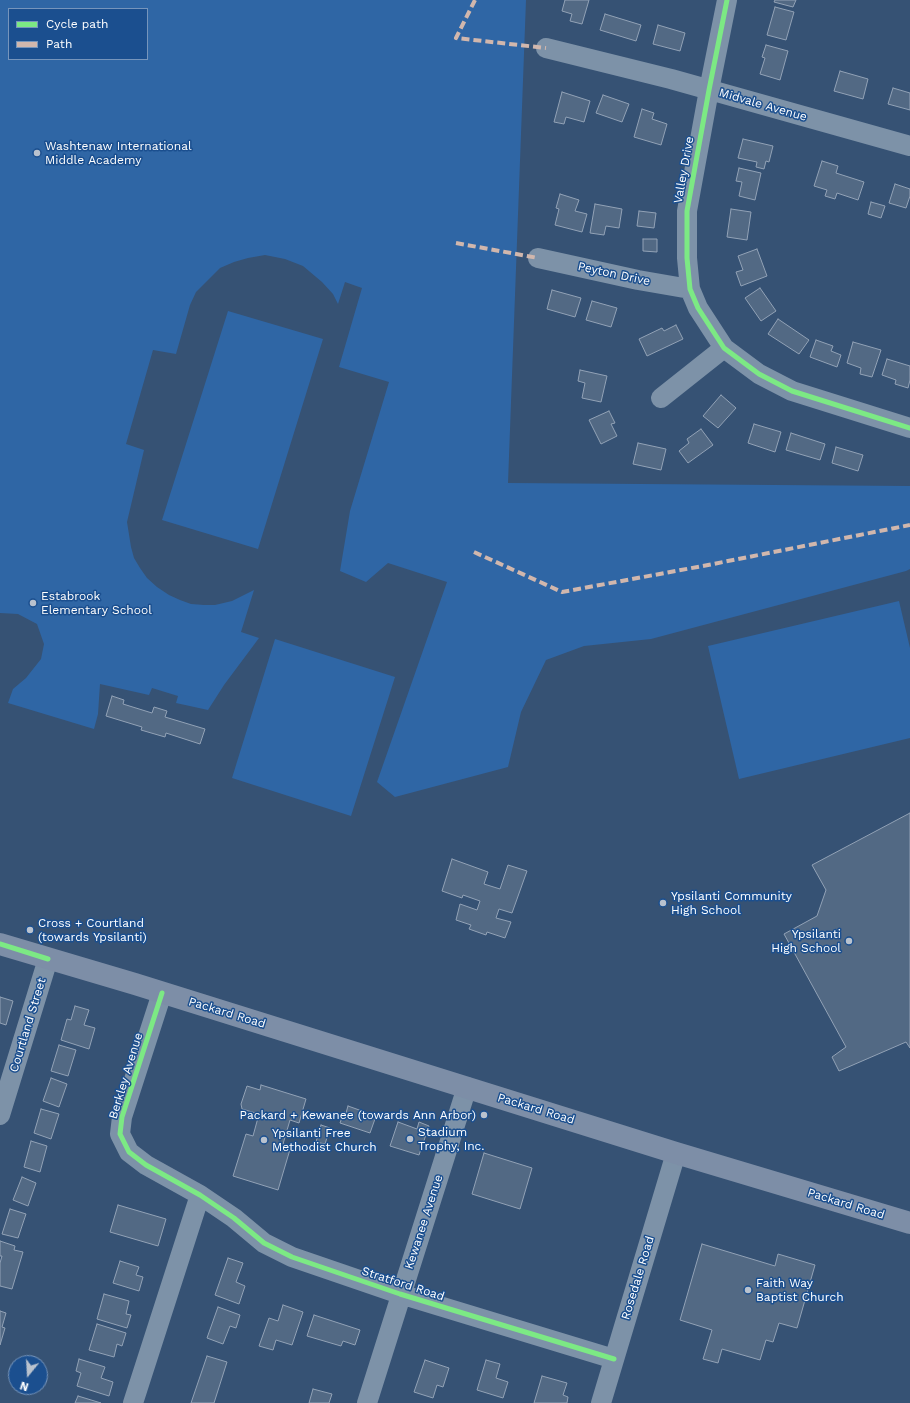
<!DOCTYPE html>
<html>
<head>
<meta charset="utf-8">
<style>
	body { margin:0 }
	#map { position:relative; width:910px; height:1403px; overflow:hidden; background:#365274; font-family:"Work Sans",sans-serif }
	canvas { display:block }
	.legend { position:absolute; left:8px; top:8px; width:140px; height:52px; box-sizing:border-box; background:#1b4f8f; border:1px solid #7695bc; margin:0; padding:5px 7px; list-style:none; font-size:12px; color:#fff }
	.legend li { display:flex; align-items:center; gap:8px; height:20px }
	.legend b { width:20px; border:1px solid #7695bc }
	.north { position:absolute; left:8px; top:1355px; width:40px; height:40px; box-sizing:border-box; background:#1b4f8f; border:1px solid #7695bc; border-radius:50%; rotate:198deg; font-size:11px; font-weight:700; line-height:16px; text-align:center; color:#fff }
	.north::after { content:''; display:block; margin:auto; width:14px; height:18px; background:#b9c2ce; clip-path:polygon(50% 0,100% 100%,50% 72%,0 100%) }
</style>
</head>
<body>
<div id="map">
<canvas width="910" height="1403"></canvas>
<ul class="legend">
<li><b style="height:5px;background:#7ce984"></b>Cycle path</li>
<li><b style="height:5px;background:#d1b7ad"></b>Path</li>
</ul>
<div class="north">N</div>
</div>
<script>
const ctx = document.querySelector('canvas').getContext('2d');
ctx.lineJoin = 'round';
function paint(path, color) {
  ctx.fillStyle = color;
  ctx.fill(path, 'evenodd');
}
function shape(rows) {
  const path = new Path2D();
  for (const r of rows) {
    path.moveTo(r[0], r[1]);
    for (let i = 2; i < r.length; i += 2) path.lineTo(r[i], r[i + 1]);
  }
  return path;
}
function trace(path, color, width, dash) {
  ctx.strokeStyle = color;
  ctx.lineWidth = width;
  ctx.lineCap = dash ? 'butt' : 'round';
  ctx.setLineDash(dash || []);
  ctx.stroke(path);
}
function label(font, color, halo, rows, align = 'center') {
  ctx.font = font + ' "Work Sans",sans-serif';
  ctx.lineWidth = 3;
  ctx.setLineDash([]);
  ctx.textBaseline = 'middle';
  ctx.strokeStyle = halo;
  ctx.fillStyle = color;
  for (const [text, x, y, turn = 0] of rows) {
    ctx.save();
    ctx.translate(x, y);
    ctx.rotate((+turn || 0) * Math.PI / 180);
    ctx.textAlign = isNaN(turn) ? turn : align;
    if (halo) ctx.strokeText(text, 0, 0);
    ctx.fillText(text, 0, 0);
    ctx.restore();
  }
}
const green = shape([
	[0,0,526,0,508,483,910,486,910,569,906,571,651,639,584,646,546,660,521,712,508,767,395,797,377,782,447,582,388,563,366,582,340,571,350,511,389,382,339,367,362,288,345,282,338,304,333,294,322,282,303,266,285,259,265,255,248,258,234,262,220,268,196,292,190,305,176,354,153,350,126,444,144,450,127,522,131,547,134,558,140,568,147,578,157,587,169,595,180,600,191,604,204,605,215,605,232,601,254,590,241,632,259,638,224,685,208,710,176,703,178,696,152,688,149,695,100,684,98,714,94,729,8,703,13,689,26,678,41,659,44,644,37,624,18,614,0,613],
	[9,9,147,9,147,59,9,59],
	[228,311,323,339,258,549,162,520],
	[899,601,910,648,910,738,739,779,708,646],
	[275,639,395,677,351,816,232,778]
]);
const building = shape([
	[565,0,589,0,582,24,570,21,572,14,562,11,565,0],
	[775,0,796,0,793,7,774,2,775,0],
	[775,7,794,12,786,40,767,35,775,7],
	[605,14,641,25,636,41,600,30,605,14],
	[658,25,685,33,680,51,653,44,658,25],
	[766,45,788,51,780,80,760,74,765,58,762,57,766,45],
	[840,71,868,79,863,99,834,91,840,71],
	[893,88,910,93,910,110,888,104,893,88],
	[562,92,590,101,584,122,566,117,564,124,554,122,562,92],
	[603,95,629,104,622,122,596,113,603,95],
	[642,109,654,113,652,119,667,124,661,145,634,137,642,109],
	[743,139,773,146,769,162,766,161,764,169,756,167,757,162,738,158,743,139],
	[822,161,838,166,836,173,864,182,858,200,837,193,835,199,825,196,827,190,814,186,822,161],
	[739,168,761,173,755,200,739,196,742,182,736,181,739,168],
	[895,184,910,189,910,196,906,208,889,203,895,184],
	[560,194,579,200,575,211,587,214,582,232,555,225,559,209,556,208,560,194],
	[871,202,885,206,881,218,868,214,871,202],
	[595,204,622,209,619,228,606,226,604,235,590,233,595,204],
	[731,209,751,212,747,240,727,237,731,209],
	[639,211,656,213,654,228,637,226,639,211],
	[643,239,657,239,657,252,643,251,643,239],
	[757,249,767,276,741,286,736,272,743,270,738,256,757,249],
	[760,288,776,311,761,321,745,298,760,288],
	[552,290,581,298,575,317,547,309,552,290],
	[592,301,617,308,611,327,586,320,592,301],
	[778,319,809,340,799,354,768,334,778,319],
	[676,325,683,339,647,356,639,339,662,328,664,331,676,325],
	[816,340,833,346,831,351,841,355,837,367,810,357,816,340],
	[853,342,881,350,872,377,860,374,861,368,847,363,853,342],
	[887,359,910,366,910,380,908,388,895,384,896,380,882,375,887,359],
	[580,370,607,376,601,402,582,398,585,383,578,381,580,370],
	[721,395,736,408,718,428,703,416,721,395],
	[609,411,615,423,611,424,617,436,601,444,589,420,609,411],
	[754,424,781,432,775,452,748,443,754,424],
	[701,429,713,445,688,463,679,451,689,443,687,439,701,429],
	[791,433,825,444,820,460,786,450,791,433],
	[638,443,666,449,661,470,633,464,638,443],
	[836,447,863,455,858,471,832,463,836,447],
	[112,696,124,700,123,704,152,713,154,707,167,711,165,717,205,729,200,744,166,733,165,737,141,730,142,727,106,716,112,696],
	[910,813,910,1048,906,1042,839,1071,832,1057,846,1047,784,934,817,916,826,890,812,865,910,813],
	[452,859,488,872,484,884,500,889,508,865,527,871,512,913,499,909,496,918,511,922,505,938,487,932,486,935,469,929,471,925,456,920,460,904,477,910,480,901,463,895,462,898,442,891,452,859],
	[0,997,13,1001,6,1025,0,1023,0,997],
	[75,1006,89,1010,84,1025,95,1028,89,1049,61,1040,67,1019,71,1020,75,1006],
	[59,1045,76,1050,68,1076,51,1071,59,1045],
	[51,1078,67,1084,59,1107,43,1101,51,1078],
	[261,1085,306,1099,299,1123,290,1120,283,1144,291,1146,278,1190,233,1176,246,1134,253,1136,259,1114,242,1109,241,1104,247,1086,260,1090,261,1085],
	[348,1106,376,1116,370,1133,340,1123,344,1112,346,1113,348,1106],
	[41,1109,59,1114,51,1139,34,1133,41,1109],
	[398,1122,417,1129,419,1122,429,1126,419,1155,390,1146,398,1122],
	[321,1125,330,1128,325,1144,316,1142,321,1125],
	[31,1141,47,1146,40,1172,24,1167,31,1141],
	[484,1153,532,1168,520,1209,472,1194,484,1153],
	[22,1177,36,1183,28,1206,13,1200,22,1177],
	[118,1205,166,1219,158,1246,110,1232,118,1205],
	[10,1209,26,1214,18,1238,2,1234,10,1209],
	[0,1241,15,1246,14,1250,23,1252,12,1289,0,1286,0,1263,2,1256,0,1256,0,1241],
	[702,1244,775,1266,778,1254,815,1265,797,1328,779,1323,773,1342,766,1340,760,1360,722,1349,718,1363,703,1359,712,1330,680,1320,702,1244],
	[228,1258,243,1263,236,1282,245,1286,239,1304,215,1295,228,1258],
	[120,1261,139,1267,136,1275,143,1277,139,1291,113,1283,120,1261],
	[104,1294,129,1301,126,1314,131,1315,127,1328,97,1319,104,1294],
	[283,1305,303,1312,292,1345,276,1340,273,1350,259,1346,269,1318,278,1321,283,1305],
	[218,1307,240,1315,236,1328,230,1326,223,1344,207,1338,218,1307],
	[0,1311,6,1313,2,1327,5,1328,0,1345,0,1311],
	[314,1315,360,1330,355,1345,343,1341,341,1346,307,1336,314,1315],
	[97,1324,126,1333,122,1346,117,1344,114,1357,89,1350,97,1324],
	[207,1356,227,1362,214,1403,191,1403,207,1356],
	[79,1359,105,1367,101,1378,113,1382,109,1396,77,1386,81,1373,76,1371,79,1359],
	[425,1360,449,1368,443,1387,437,1385,433,1398,414,1392,425,1360],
	[486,1360,500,1364,496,1378,508,1382,503,1398,477,1390,486,1360],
	[542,1376,567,1383,563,1395,568,1397,567,1403,534,1403,542,1376],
	[313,1389,332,1394,329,1403,309,1403,313,1389],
	[78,1396,101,1403,75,1403,78,1396]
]);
const minor = shape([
	[727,0,709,90,687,211,687,258,690,289,698,308,724,348,759,374,792,391,910,428],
	[546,48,671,79,910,146],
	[538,258,638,280,690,289],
	[661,398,724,348],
	[162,993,122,1117,120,1134,129,1152,146,1165,200,1195,234,1218,264,1243,292,1257,400,1294,614,1359],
	[0,1115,48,959],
	[133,1403,200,1195],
	[367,1403,467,1087],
	[601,1403,676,1153]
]);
const major = shape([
	[0,944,135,984,676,1153,910,1223]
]);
const quiet = shape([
	[475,0,456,38,546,48],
	[456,243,538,258],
	[474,552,562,592,708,565,910,525]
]);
const cycleway = shape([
	[727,0,709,90,687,211,687,258,690,289,698,308,724,348,759,374,792,391,910,428],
	[0,944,48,959],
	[162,993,122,1117,120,1134,129,1152,146,1165,200,1195,234,1218,264,1243,292,1257,400,1294,614,1359]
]);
const markers = [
	[37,153,4,"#b9c2ce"],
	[33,603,4,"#b9c2ce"],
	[663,903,4,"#b9c2ce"],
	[30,930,4,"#b9c2ce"],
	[849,941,4,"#b9c2ce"],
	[484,1115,4,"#b9c2ce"],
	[410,1139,4,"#b9c2ce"],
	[264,1140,4,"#b9c2ce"],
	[748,1290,4,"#b9c2ce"]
];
const streetNames = [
	["Midvale Avenue",763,105,16],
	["Valley Drive",684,170,-80],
	["Peyton Drive",614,274,12],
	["Packard Road",227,1013,17],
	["Courtland Street",28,1025,-73],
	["Berkley Avenue",126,1076,-73],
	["Packard Road",536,1109,17],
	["Packard Road",846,1204,17],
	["Kewanee Avenue",424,1222,-72],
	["Rosedale Road",638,1278,-73],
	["Stratford Road",403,1284,18]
];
const poiNames = [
	["Washtenaw International",45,146],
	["Middle Academy",45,160],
	["Estabrook",41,596],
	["Elementary School",41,610],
	["Ypsilanti Community",671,896],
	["High School",671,910],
	["Cross + Courtland",38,923],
	["(towards Ypsilanti)",38,937],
	["Ypsilanti",841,934,"right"],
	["High School",841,948,"right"],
	["Packard + Kewanee (towards Ann Arbor)",476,1115,"right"],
	["Stadium",418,1132],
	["Trophy, Inc.",418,1146],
	["Ypsilanti Free",272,1133],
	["Methodist Church",272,1147],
	["Faith Way",756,1283],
	["Baptist Church",756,1297]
];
paint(green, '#2f66a5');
paint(building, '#526984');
trace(building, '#92a2b6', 1);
trace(minor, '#7d92a8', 20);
trace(major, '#7d8ea7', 22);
trace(quiet, '#d1b7ad', 4, [8, 4]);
trace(cycleway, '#7ce984', 5);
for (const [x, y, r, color] of markers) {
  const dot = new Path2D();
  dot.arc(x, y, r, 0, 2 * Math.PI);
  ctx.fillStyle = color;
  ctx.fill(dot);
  trace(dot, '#1b4f8f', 1.5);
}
label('12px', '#fff', '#1b4f8f', streetNames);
label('12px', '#fff', '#1b4f8f', poiNames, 'left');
</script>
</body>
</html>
